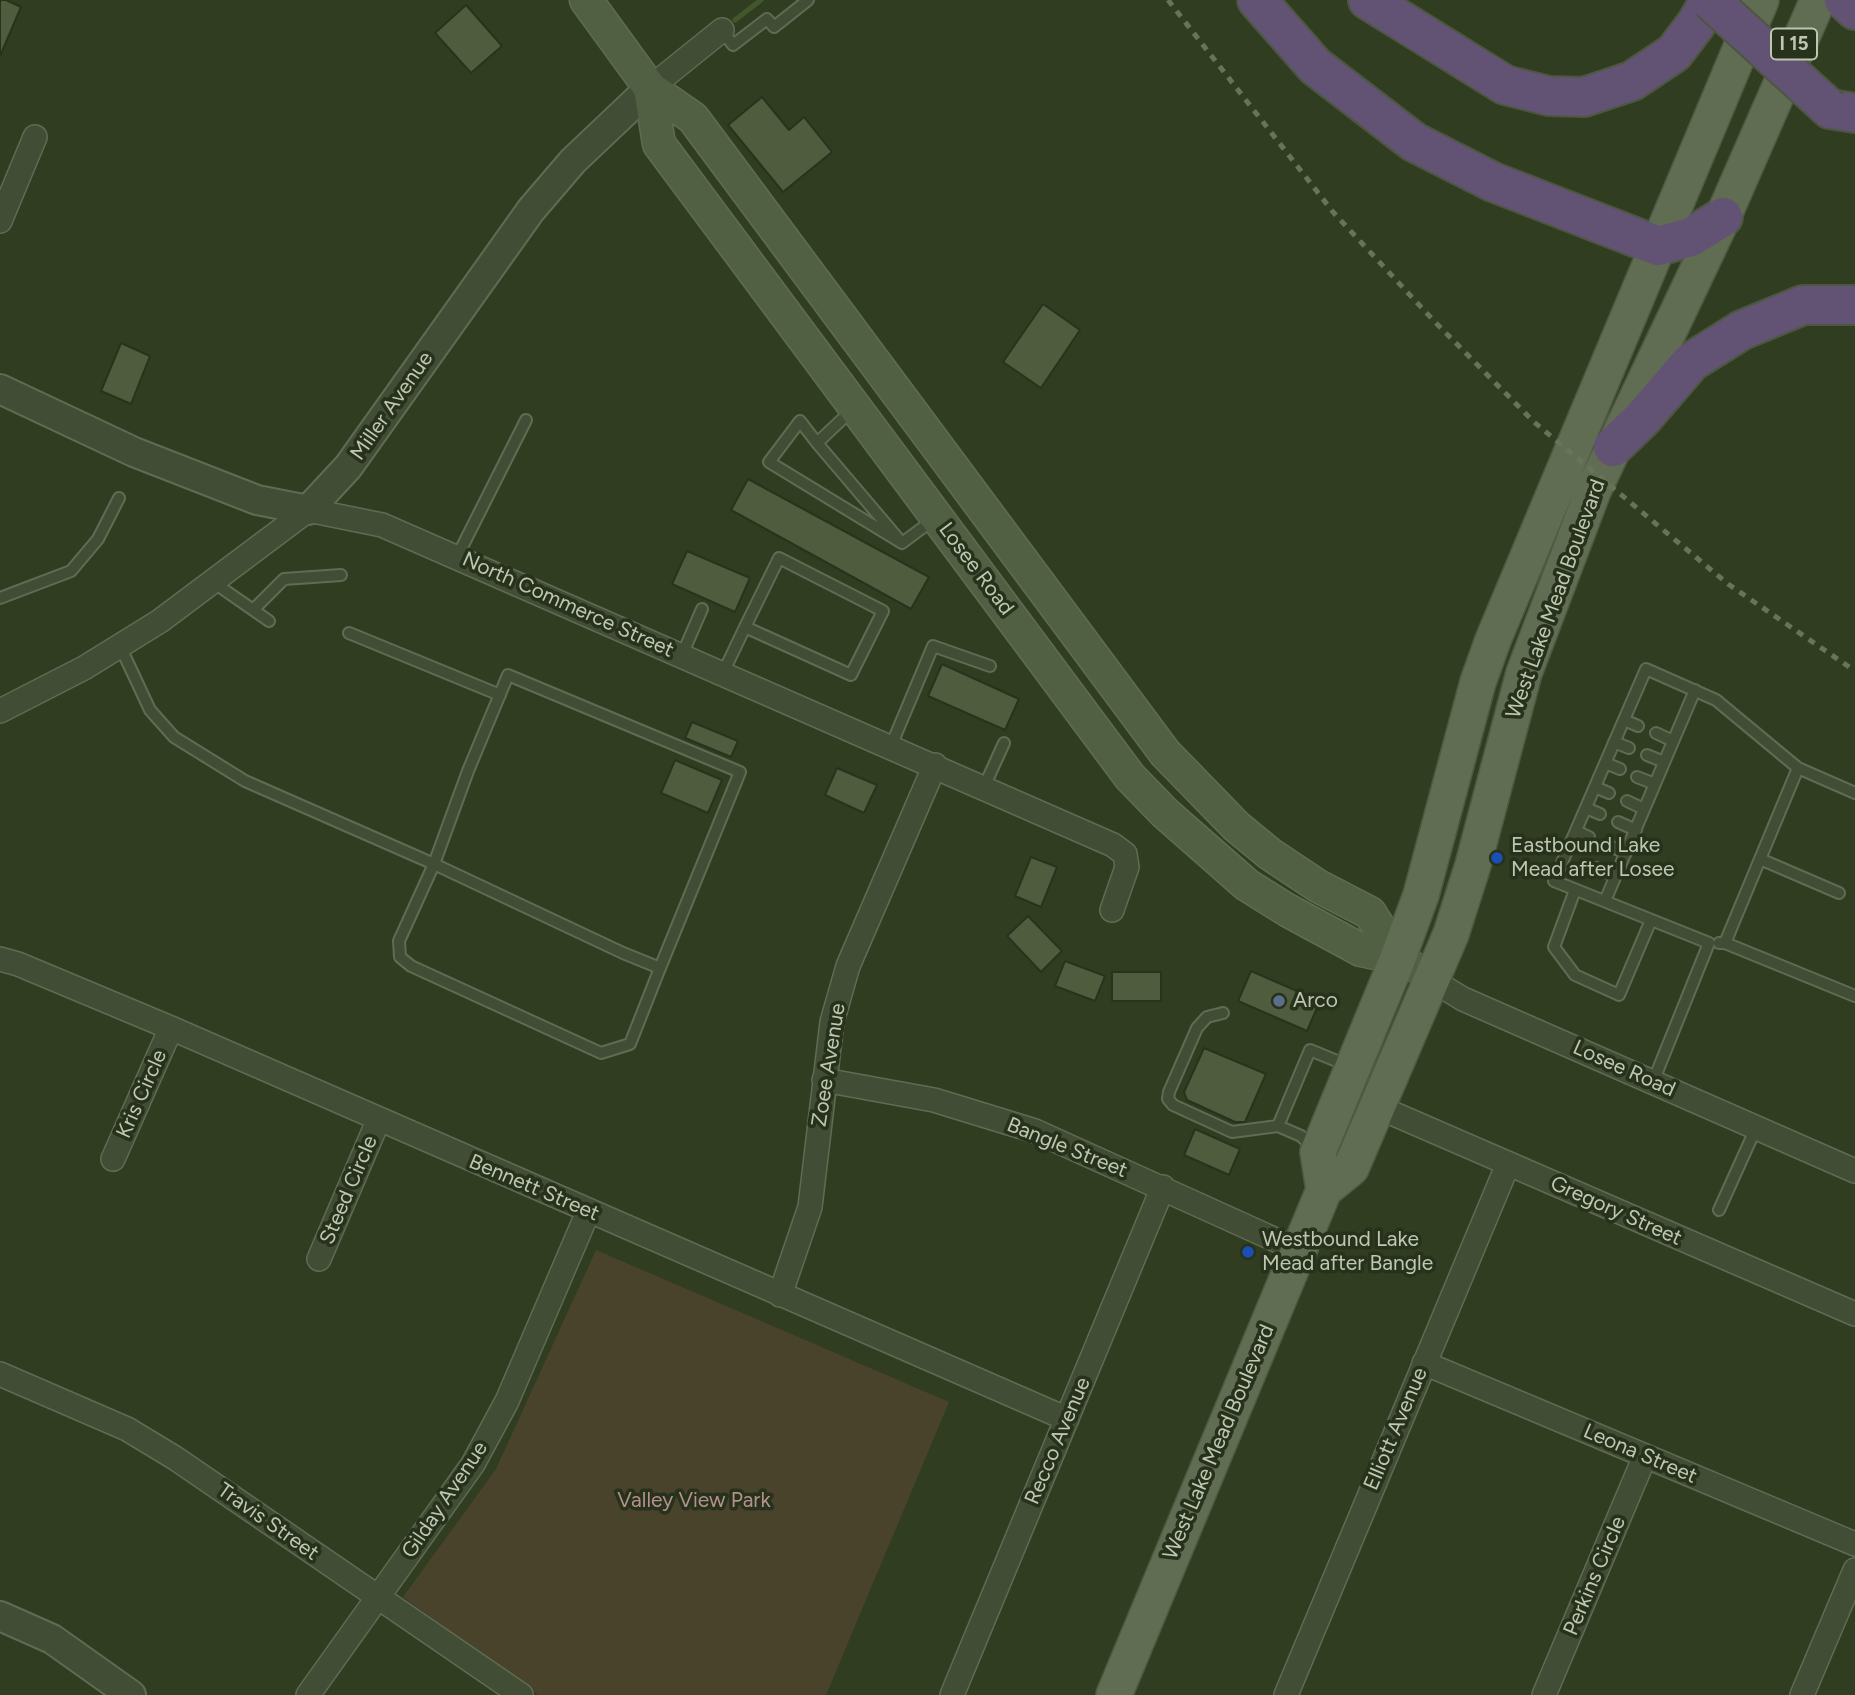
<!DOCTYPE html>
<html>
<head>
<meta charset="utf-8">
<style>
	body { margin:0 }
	canvas { display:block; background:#303d21 }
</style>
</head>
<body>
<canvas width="1855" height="1695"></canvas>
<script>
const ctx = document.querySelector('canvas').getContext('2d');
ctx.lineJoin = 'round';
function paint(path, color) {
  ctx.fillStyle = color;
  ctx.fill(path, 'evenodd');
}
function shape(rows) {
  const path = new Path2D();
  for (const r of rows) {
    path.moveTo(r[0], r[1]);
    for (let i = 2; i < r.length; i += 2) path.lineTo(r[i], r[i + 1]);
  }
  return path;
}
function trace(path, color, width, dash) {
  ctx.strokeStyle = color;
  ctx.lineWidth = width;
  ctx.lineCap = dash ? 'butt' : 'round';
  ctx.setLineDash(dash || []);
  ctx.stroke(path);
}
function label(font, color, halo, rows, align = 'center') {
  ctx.font = font + ' Figtree,sans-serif';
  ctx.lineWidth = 7;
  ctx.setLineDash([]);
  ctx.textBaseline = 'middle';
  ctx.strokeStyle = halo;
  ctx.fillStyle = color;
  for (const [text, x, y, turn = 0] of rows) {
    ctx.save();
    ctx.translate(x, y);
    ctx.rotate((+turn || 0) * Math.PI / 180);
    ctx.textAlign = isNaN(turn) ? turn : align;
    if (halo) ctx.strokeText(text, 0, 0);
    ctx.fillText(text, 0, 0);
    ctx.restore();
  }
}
const green = shape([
	[596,1250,949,1402,826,1695,538,1695,403,1597,496,1469]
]);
const stream = shape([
	[735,20,761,0]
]);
const building = shape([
	[0,0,6,0,21,7,0,56,0,0],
	[466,5,502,46,471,73,435,33,466,5],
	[762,97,789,130,804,117,832,152,783,192,728,125,762,97],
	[1043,304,1080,330,1041,388,1003,362,1043,304],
	[121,343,150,356,131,404,101,391,121,343],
	[748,479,929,577,911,609,731,510,748,479],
	[687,551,750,578,735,612,672,584,687,551],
	[942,664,1019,699,1005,730,928,696,942,664],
	[692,722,738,741,731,757,685,738,692,722],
	[675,760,722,780,708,813,661,793,675,760],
	[837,768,877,785,864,813,825,795,837,768],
	[1031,857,1057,867,1041,907,1015,896,1031,857],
	[1028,916,1062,951,1041,972,1007,936,1028,916],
	[1065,961,1105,976,1095,1001,1055,986,1065,961],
	[1251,971,1320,1001,1307,1031,1238,1001,1251,971],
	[1112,972,1161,972,1161,1001,1112,1001,1112,972],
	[1204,1048,1266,1074,1245,1122,1235,1122,1187,1100,1184,1092,1204,1048],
	[1195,1129,1240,1149,1229,1175,1184,1155,1195,1129]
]);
const service = shape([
	[722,30,733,45,767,19,774,27,808,0],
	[817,443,902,543,769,462,800,421,817,443,853,409],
	[902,543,933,520],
	[457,557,526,420],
	[213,582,269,621],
	[0,598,71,571,98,539,119,498],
	[253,610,284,579,341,575],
	[349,633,500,695],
	[120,646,150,710,174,737,245,781,434,864,623,953,660,968,740,772,508,675,468,771,434,864,399,941,400,957,411,966,601,1053,630,1044,660,968],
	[682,655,702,609],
	[723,673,745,627,779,558,883,611,851,675,745,627],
	[1624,720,1638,726],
	[1656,733,1673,741],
	[1614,742,1629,748],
	[891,746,933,646,990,666],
	[1647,755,1664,762],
	[1605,763,1620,769],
	[1798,768,1855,793],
	[1637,777,1655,784],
	[984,787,1004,743],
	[1595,787,1609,793],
	[1627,801,1644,809],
	[1586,808,1600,814],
	[1618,822,1636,830],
	[1576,831,1589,837],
	[1607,845,1626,853],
	[1760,859,1839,893],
	[1597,868,1615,876],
	[1575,890,1554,947,1575,975,1619,995,1651,920],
	[1605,901,1695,690],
	[1719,943,1725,943,1855,996],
	[1223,1013,1207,1017,1197,1028,1169,1092,1168,1099,1173,1105,1232,1132,1278,1126],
	[1653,1082,1709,943,1554,881,1646,669,1716,700,1798,768,1725,943],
	[1313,1148,1301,1136,1278,1126,1310,1050,1349,1066],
	[1719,1210,1756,1128]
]);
const minor = shape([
	[650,88,722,30],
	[0,221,35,137],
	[0,711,84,668,160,621,308,510,382,525,1113,845,1125,854,1127,867,1112,910],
	[0,959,18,964,171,1028,1067,1419],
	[1430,979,1463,999,1855,1171],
	[824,1080,934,1100,1035,1131,1298,1250],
	[1378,1107,1855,1314],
	[113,1159,171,1028],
	[319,1259,378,1121],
	[780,1295,810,1207,832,1022,848,966,935,765],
	[1424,1363,1855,1544],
	[0,1374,127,1429,175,1458,521,1695],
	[308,1695,473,1464,507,1401,588,1212],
	[952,1695,1163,1187],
	[1286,1695,1508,1164],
	[1544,1695,1645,1456],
	[1802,1695,1855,1570]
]);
const tertiary = shape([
	[0,389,134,452,257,500,308,510,348,467,531,210,573,161,650,88],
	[0,1616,52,1639,131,1695]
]);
const secondary = shape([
	[586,0,650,88,693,118,1165,753,1236,826,1270,854,1318,886,1370,913,1398,958],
	[650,88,659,144,1130,777,1165,813,1247,885,1287,910,1361,950,1398,958,1409,965]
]);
const primary = shape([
	[1324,1190,1318,1152,1398,958,1421,895,1478,682,1493,640,1761,0],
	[1114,1695,1324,1190,1351,1168,1451,934,1473,865,1524,673,1593,491,1723,217,1818,0]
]);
const motorway = shape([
	[1257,0,1315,66,1414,142,1493,182,1658,246,1691,237,1723,217],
	[1368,0,1505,85,1549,96,1584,97,1632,81,1674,53,1696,24,1710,0],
	[1844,0,1855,10],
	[1830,109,1855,113],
	[1613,447,1642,419,1691,362,1742,330,1803,305,1855,305]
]);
const rail = shape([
	[1168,0,1333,212,1434,321,1534,422,1728,584,1855,671]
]);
const motorwayBridge = shape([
	[1710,0,1830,109]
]);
const markers = [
	[1497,858,7,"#1a4fb4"],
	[1279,1001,7,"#5c6f8a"],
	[1248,1252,7,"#1a4fb4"]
];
const shields = [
	[1794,44,46]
];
const shieldNames = [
	["I 15",1794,44]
];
const streetNames = [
	["Miller Avenue",392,406,-55],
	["Losee Road",976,569,53],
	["West Lake Mead Boulevard",1556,599,-70],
	["North Commerce Street",568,605,24],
	["Zoee Avenue",829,1065,-81],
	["Losee Road",1624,1069,24],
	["Kris Circle",142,1094,-66],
	["Bangle Street",1067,1148,22],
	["Bennett Street",534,1188,23],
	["Steed Circle",349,1190,-67],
	["Gregory Street",1616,1211,24],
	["Elliott Avenue",1396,1429,-67],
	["Recco Avenue",1058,1441,-67],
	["West Lake Mead Boulevard",1219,1442,-67],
	["Leona Street",1640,1454,23],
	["Gilday Avenue",445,1500,-56],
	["Travis Street",268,1522,35],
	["Perkins Circle",1595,1576,-67]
];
const poiNames = [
	["Eastbound Lake",1511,846],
	["Mead after Losee",1511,870],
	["Arco",1293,1001],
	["Westbound Lake",1262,1240],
	["Mead after Bangle",1262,1264]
];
const parkNames = [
	["Valley View Park",694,1501]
];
paint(green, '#49432b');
trace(stream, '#43582a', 5);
paint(building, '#4f5c3d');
trace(building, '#29331c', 2);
trace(service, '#606b53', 14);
trace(minor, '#606b53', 26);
trace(tertiary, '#606b53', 32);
trace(secondary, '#606b53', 35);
trace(primary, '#4e5941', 38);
trace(motorway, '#4d5740', 42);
trace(service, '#424d35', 10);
trace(minor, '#424d35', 23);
trace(tertiary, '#424d35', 28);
trace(secondary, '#516043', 32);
trace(primary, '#616d53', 35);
trace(motorway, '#625273', 38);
trace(rail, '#667457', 5, [7, 7]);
trace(motorwayBridge, '#4d5740', 42, []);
trace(motorwayBridge, '#625273', 38);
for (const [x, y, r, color] of markers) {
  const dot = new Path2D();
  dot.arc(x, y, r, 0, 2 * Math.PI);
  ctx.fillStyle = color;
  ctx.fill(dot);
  trace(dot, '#27311b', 2.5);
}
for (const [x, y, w] of shields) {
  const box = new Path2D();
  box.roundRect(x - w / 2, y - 15.5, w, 31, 5);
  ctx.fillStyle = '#27311b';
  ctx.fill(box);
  trace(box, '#bdc8b1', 2);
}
label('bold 19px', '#bdc8b1', null, shieldNames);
label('21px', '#bdc8b1', '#27311b', streetNames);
label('21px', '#bdc8b1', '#27311b', poiNames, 'left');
label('21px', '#b4918c', '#27311b', parkNames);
</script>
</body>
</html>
